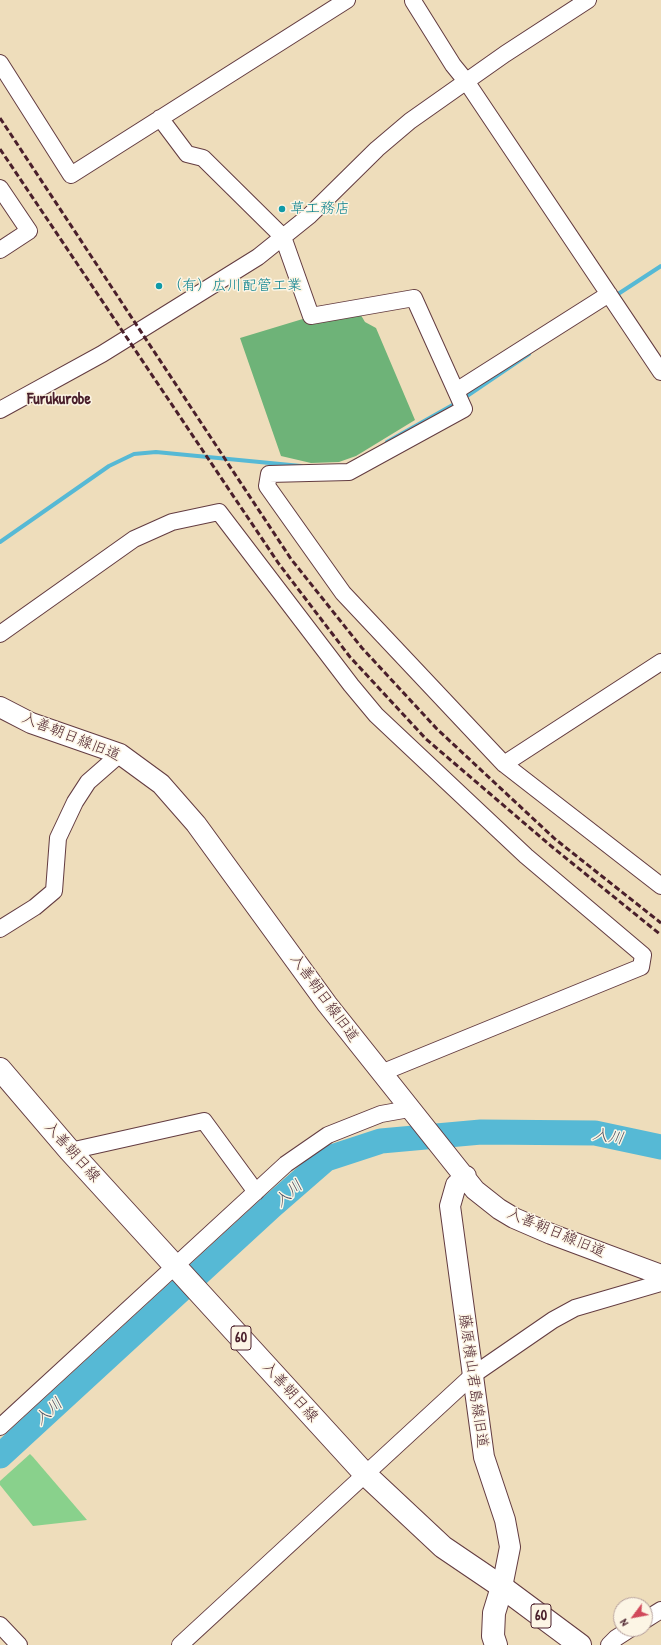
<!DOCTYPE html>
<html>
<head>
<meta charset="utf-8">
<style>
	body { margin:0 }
	#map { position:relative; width:661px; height:1645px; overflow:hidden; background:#edb; font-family:"Patrick Hand",sans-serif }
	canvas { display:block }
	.north { position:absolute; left:613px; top:1597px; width:40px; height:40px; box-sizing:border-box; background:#fcf5e5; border:1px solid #b59f9b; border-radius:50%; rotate:238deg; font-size:11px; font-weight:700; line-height:16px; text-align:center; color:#4a1f2b }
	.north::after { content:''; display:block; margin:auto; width:14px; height:18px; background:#d1495b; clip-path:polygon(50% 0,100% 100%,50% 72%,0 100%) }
</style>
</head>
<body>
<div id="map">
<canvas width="661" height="1645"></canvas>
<div class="north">N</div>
</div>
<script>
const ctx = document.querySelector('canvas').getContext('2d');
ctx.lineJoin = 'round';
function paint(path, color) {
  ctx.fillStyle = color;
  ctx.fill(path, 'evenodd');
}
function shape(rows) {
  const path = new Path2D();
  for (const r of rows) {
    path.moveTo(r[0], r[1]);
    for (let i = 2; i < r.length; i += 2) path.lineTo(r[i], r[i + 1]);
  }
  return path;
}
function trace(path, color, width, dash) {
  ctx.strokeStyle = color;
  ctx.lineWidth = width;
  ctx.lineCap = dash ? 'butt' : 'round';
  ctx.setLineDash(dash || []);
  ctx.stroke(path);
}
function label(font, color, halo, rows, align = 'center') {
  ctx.font = font + ' "Patrick Hand","Klee One",sans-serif';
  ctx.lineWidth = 3;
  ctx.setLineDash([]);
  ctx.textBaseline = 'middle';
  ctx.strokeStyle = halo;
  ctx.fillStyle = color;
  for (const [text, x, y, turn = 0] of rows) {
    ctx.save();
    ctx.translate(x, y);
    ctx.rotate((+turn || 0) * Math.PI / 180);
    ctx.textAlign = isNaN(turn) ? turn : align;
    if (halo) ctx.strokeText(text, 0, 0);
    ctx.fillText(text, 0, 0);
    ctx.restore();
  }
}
const green = shape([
	[30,1454,33,1457,87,1520,33,1526,0,1485,0,1481]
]);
const forest = shape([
	[359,312,365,322,376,328,415,420,356,456,339,462,311,463,281,456,240,338,306,318]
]);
const stream = shape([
	[615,296,661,266],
	[464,398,529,354],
	[387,442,458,402],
	[0,542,109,466,134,454,156,452,301,466]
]);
const river = shape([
	[0,1456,272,1206,326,1159,381,1141,481,1132,595,1133,661,1147]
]);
const minor = shape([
	[413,1,453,65,466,81,661,372],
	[0,63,71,175,347,0],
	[160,118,187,154,203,158,283,237,311,316,414,298,464,409,349,472,269,474,267,486,343,593,504,764,661,886],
	[0,188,29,231,0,250],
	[456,391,609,294],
	[0,410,102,354,258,257,309,216,377,149,410,121,505,54,588,0],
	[0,634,134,539,172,522,219,512,351,685,376,715,526,856,643,955,641,967,381,1073],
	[504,764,661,662],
	[0,929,35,907,54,891,58,838,75,802,88,782,120,754],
	[70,1151,204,1121,256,1192],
	[0,1427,286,1164,328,1135,381,1114,409,1109],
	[645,1620,661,1610],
	[0,1625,19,1645],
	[180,1645,473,1375,553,1320,575,1308,661,1283],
	[609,1645,616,1638,630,1629]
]);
const tertiary = shape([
	[0,707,31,723,120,754,161,784,196,824,327,1004,475,1190,499,1209,514,1218,551,1234,661,1275],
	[466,1176,456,1185,450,1206,484,1457,505,1520,510,1547,502,1587]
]);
const secondary = shape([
	[496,1645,493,1636,494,1613,502,1587]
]);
const primary = shape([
	[0,1069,70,1151,365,1474,443,1547,502,1587,580,1645]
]);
const rail = shape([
	[0,118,291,559,362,648,437,729,555,839,661,923],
	[0,149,279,564,350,657,426,739,551,846,661,935]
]);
const markers = [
	[282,209,4,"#0f9aa8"],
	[159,286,4,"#0f9aa8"]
];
const shields = [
	[241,1338,20],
	[541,1616,20]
];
const shieldNames = [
	["60",241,1338],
	["60",541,1616]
];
const cultureNames = [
	["草工務店",290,209],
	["（有）広川配管工業",167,286]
];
const streetNames = [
	["入善朝日線旧道",71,737,22],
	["入善朝日線旧道",324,998,54],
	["入善朝日線",72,1152,48],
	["入善朝日線旧道",556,1233,23],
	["藤原横山君島線旧道",473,1381,82],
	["入善朝日線",290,1392,48]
];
const neighbourhoodNames = [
	["Furukurobe",59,400]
];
const waterNames = [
	["入川",608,1137,9],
	["入川",289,1194,-42],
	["入川",49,1412,-42]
];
paint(green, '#89d18c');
paint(forest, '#6eb378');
trace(stream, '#56b9d5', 4);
trace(river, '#56b9d5', 25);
trace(minor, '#633c41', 18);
trace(tertiary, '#633c41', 22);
trace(secondary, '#633c41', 24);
trace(primary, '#633c41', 24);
trace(minor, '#fff', 16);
trace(tertiary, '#fff', 20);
trace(secondary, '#fff', 22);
trace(primary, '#fff', 22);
trace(rail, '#4a1f2b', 3, [6, 3]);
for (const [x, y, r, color] of markers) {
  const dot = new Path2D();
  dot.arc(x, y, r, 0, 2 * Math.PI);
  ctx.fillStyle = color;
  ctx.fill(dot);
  trace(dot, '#fcf5e5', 1.5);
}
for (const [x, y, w] of shields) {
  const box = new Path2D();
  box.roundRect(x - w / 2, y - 12, w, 24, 3);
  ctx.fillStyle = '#fcf5e5';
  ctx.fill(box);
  trace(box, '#4a1f2b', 1);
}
label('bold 14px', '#4a1f2b', null, shieldNames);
label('15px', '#0d838f', '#fcf5e5', cultureNames, 'left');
label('15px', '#4a1f2b', '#fcf5e5', streetNames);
label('bold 16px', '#4a1f2b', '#fcf5e5', neighbourhoodNames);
label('italic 16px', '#4e5566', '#fcf5e5', waterNames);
</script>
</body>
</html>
